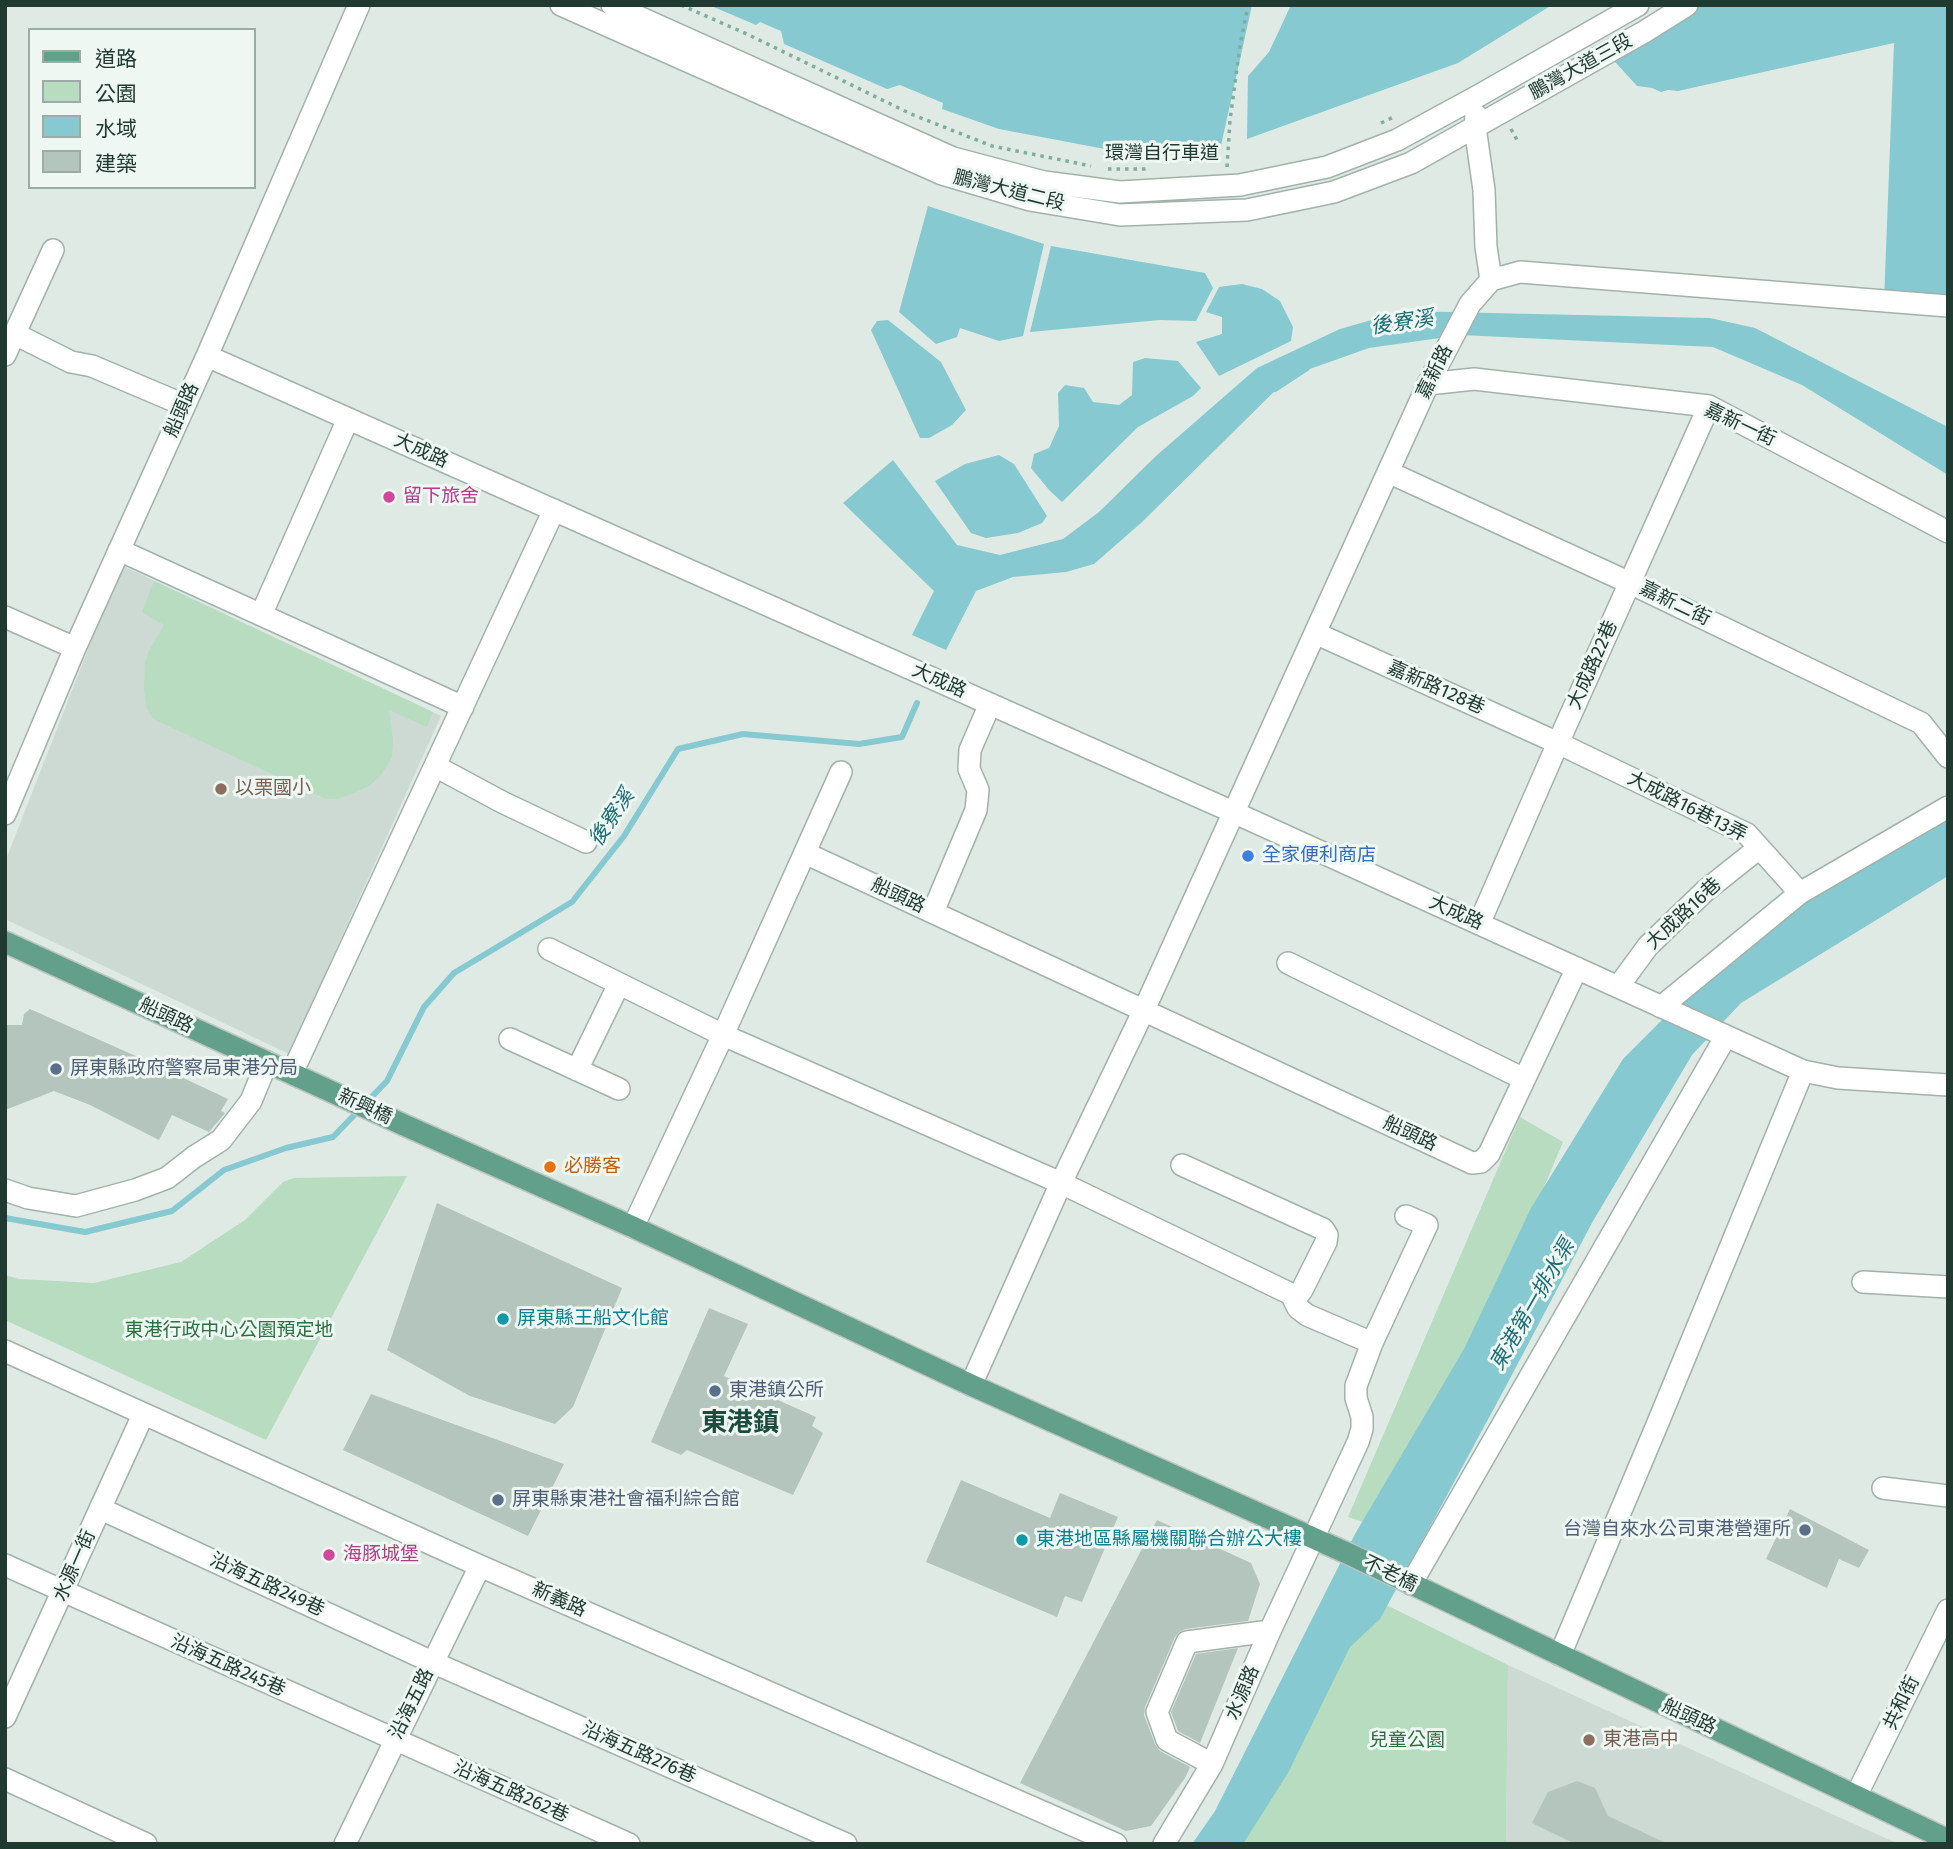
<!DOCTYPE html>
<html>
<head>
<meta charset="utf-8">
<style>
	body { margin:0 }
	#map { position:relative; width:1953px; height:1849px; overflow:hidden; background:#dfeae4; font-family:"Fira Sans","Noto Sans TC",sans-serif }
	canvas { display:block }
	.frame { position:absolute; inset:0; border:7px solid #203a31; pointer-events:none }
	.legend { position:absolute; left:28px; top:28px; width:228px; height:161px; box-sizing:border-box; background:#eff7f3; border:2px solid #9caba5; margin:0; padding:9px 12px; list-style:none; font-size:21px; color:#203a31 }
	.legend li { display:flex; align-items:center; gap:14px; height:35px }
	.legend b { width:35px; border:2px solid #9caba5 }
</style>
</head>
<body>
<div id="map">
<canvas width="1953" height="1849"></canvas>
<div class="frame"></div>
<ul class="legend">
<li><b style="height:9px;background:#63a08c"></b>道路</li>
<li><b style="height:19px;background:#b7dcbf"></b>公園</li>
<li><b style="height:19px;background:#86c9d0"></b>水域</li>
<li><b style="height:19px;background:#b4c5bd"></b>建築</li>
</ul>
</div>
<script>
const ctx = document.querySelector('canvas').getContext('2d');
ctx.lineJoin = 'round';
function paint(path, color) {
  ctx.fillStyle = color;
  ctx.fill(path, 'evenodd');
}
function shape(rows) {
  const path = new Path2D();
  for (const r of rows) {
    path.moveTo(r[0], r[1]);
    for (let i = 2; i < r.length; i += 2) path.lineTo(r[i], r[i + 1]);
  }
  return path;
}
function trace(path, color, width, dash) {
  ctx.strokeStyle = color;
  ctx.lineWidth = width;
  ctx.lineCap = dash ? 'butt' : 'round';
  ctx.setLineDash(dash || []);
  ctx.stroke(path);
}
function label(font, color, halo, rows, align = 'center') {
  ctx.font = font + ' "Fira Sans","Noto Sans TC",sans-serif';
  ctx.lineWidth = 6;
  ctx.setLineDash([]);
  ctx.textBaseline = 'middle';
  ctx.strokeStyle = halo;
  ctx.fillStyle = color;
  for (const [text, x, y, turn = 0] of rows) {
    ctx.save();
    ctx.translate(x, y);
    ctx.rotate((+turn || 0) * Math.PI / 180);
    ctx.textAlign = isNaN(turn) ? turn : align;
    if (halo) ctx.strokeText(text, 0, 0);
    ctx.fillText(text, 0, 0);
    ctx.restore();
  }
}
const built = shape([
	[121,565,441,716,289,1054,5,919,5,862],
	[1508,1665,1832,1814,1899,1844,1506,1844]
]);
const green = shape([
	[154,581,433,712,427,727,389,710,393,740,392,757,381,775,369,786,354,793,338,799,326,799,153,719,147,708,144,691,145,662,149,651,164,625,142,612],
	[1520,1117,1563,1142,1530,1220,1461,1370,1366,1523,1348,1517],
	[407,1176,266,1440,5,1320,5,1275,19,1279,94,1283,181,1262,245,1220,283,1182,294,1178],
	[1372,1598,1508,1665,1506,1844,1230,1844]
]);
const water = shape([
	[709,5,1252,5,1220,150,1126,153,999,129,942,109,943,103,900,85,887,89,784,44,781,31,760,22,756,25],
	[1291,5,1552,5,1458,63,1247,139,1248,76,1269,52],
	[1684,5,1948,5,1948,306,1884,301,1894,43,1678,91,1668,90,1661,92,1652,88,1637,86,1607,53],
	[928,206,1044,244,1023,336,999,341,960,328,957,337,936,344,899,312],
	[1051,246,1205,273,1213,288,1196,321,1160,320,1030,332],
	[1242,284,1262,289,1280,301,1293,327,1291,341,1219,376,1196,342,1222,334,1222,317,1206,312,1219,287],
	[1403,311,1710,318,1755,328,1948,427,1948,475,1802,385,1713,347,1461,335,1369,348,1290,376,1141,523,1094,564,1066,572,1013,577,976,591,946,650,912,635,934,591,843,503,893,460,957,545,1000,555,1063,539,1099,512,1156,456,1257,368,1340,329],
	[888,320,941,362,966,410,952,425,929,438,920,438,871,330,877,321],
	[1145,358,1178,361,1201,388,1193,396,1138,427,1062,502,1049,490,1031,468,1034,454,1049,448,1059,426,1058,393,1065,385,1084,388,1093,402,1119,405,1132,395,1133,362],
	[999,455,1014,464,1047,516,1042,523,1018,533,986,538,971,533,935,481,965,464],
	[1948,819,1948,876,1741,1003,1692,1055,1593,1221,1505,1388,1380,1619,1350,1647,1288,1773,1243,1844,1192,1844,1215,1811,1355,1534,1464,1349,1531,1208,1623,1059,1692,990,1811,895]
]);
const stream = shape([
	[1275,389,1307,368],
	[5,1218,85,1232,172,1211,224,1170,286,1148,333,1137,387,1081,424,1007,454,973,572,902,624,836,678,749,743,734,859,744,902,737,917,703]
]);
const building = shape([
	[30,1009,165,1069,170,1066,176,1069,179,1076,228,1099,221,1111,225,1113,209,1132,172,1115,159,1140,90,1105,54,1091,5,1110,5,1025,22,1025,24,1014],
	[437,1203,622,1288,573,1407,555,1424,470,1396,387,1350],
	[709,1308,748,1324,724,1376,816,1417,812,1426,823,1433,793,1495,687,1450,681,1455,651,1442],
	[371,1394,564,1464,528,1536,343,1450],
	[961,1480,1050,1518,1060,1493,1118,1517,1082,1602,1065,1596,1057,1617,926,1562],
	[1790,1509,1869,1550,1859,1568,1839,1559,1827,1588,1766,1559],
	[1157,1520,1251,1563,1260,1584,1248,1621,1185,1629,1179,1632,1175,1637,1145,1707,1144,1715,1155,1744,1160,1751,1190,1767,1185,1778,1151,1826,1126,1831,1020,1783],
	[1238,1648,1200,1743,1178,1731,1171,1712,1196,1654],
	[1577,1781,1595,1788,1608,1816,1668,1844,1575,1844,1532,1823,1548,1792]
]);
const path = shape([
	[681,5,749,35,911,114,992,146,1091,166],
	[1381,123,1396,116],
	[1511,129,1517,140],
	[1227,167,1230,120,1240,46,1248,5],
	[1108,169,1150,169]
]);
const minor = shape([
	[561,5,942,174,1030,200,1120,215,1247,210,1334,192,1411,163,1644,32,1687,5],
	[612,5,953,158,1044,182,1120,192,1240,185,1327,167,1397,140,1478,96,1638,5],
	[1476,115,1475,127,1484,190,1486,247,1491,280],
	[15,334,71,362,92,366,184,405],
	[5,355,53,250],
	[207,356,1233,812,1803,1071,1838,1078,1948,1085],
	[1428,384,1474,379,1709,406,1948,532],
	[1388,472,1630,583,1921,723,1948,757],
	[119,550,463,707],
	[261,615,348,419],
	[5,617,75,648],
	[1315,633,1558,743,1747,834,1800,893],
	[435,766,502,802,586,842],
	[5,814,75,648,207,356,359,5],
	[805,853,1472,1163,1481,1162,1489,1154,1577,968],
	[933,912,976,810,978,790,969,769,970,750,990,704],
	[1479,924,1558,743,1709,406],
	[549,949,723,1035,1061,1183,1291,1294,1298,1308,1307,1315,1372,1343],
	[1288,963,1524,1079],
	[1618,987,1648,946,1705,891,1759,848],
	[1661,1007,1800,893,1948,807],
	[510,1039,619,1089],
	[577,1070,619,984],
	[292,1073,554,510],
	[1182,1165,1323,1229,1327,1235,1326,1242,1302,1290,1295,1299],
	[5,1190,28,1198,76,1206,135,1190,167,1178,194,1157,221,1140,251,1101,267,1062],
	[633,1227,723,1035,841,772],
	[1863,1282,1948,1287],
	[5,1351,480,1566,1116,1844],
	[971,1385,1061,1183,1144,1010,1428,384,1470,304,1491,280,1520,272,1948,306],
	[1883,1488,1948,1496],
	[101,1509,432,1662,846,1844],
	[5,1565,629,1844],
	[1411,1584,1726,1036],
	[1560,1655,1657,1425,1803,1071],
	[5,1717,143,1415],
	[1212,1764,1167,1740,1157,1712,1187,1642,1270,1631],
	[5,1779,146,1844],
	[1856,1796,1948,1610],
	[345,1844,480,1566],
	[1164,1844,1212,1764,1270,1631,1358,1442,1362,1429,1362,1417,1356,1398,1356,1386,1372,1343,1427,1225,1406,1216]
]);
const major = shape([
	[5,942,404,1125,633,1227,971,1385,1349,1554,1948,1840]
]);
const markers = [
	[389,497,7,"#d1479c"],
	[221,789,7,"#8d6e63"],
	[1248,856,7,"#3f7fe0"],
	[56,1069,7,"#5c6f8a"],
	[550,1167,7,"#e8710a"],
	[503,1319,7,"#0f9aa8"],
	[715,1391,7,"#5c6f8a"],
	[498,1500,7,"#5c6f8a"],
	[1805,1530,7,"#5c6f8a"],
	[1022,1540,7,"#0f9aa8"],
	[329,1555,7,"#d1479c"],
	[1589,1740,7,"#8d6e63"]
];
const streetNames = [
	["鵬灣大道三段",1581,67,-29],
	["環灣自行車道",1162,154],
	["鵬灣大道二段",1009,191,14],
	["嘉新路",1435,372,-64],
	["船頭路",182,410,-66],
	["嘉新一街",1740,425,25],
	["大成路",421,451,24],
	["嘉新二街",1675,604,26],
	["大成路22巷",1593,665,-66],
	["大成路",939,681,24],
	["嘉新路128巷",1436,688,24],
	["大成路16巷13弄",1687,807,27],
	["船頭路",898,896,25],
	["大成路",1456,913,24],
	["大成路16巷",1684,914,-43],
	["船頭路",166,1016,25],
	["新興橋",365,1107,25],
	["船頭路",1410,1134,25],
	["水源一街",75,1566,-66],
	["不老橋",1390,1574,26],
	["沿海五路249巷",267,1585,25],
	["新義路",559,1600,24],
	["沿海五路245巷",228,1666,24],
	["水源路",1243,1693,-67],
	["共和街",1902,1703,-64],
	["沿海五路",412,1704,-64],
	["船頭路",1689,1717,25],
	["沿海五路276巷",639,1753,24],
	["沿海五路262巷",511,1792,24]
];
const hotelNames = [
	["留下旅舍",403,497],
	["海豚城堡",343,1555]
];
const educationNames = [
	["以栗國小",235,789],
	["東港高中",1603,1740]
];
const shopNames = [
	["全家便利商店",1262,856]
];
const serviceNames = [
	["屏東縣政府警察局東港分局",70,1069],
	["東港鎮公所",729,1391],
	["屏東縣東港社會福利綜合館",512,1500],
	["台灣自來水公司東港營運所",1791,1530,"right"]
];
const foodNames = [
	["必勝客",564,1167]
];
const cultureNames = [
	["屏東縣王船文化館",517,1319],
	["東港地區縣屬機關聯合辦公大樓",1036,1540]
];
const parkNames = [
	["東港行政中心公園預定地",229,1331],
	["兒童公園",1407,1741]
];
const waterNames = [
	["後寮溪",1402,323,-8],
	["後寮溪",612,818,-56],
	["東港第一排水渠",1533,1305,-60]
];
const districtNames = [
	["東港鎮",740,1424]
];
paint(built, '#cddad3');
paint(green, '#b7dcbf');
paint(water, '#86c9d0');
trace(stream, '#86c9d0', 6);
paint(building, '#b4c5bd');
trace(minor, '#a2b2ab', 24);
trace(major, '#bcc4c1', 24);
trace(path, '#7fae9c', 3.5, [3.5, 5]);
trace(minor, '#fff', 21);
trace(major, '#63a08c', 21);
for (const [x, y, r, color] of markers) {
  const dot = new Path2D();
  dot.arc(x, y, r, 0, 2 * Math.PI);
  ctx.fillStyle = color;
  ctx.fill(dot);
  trace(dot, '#eff7f3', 2.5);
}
label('19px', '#203a31', '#eff7f3', streetNames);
label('19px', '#b23c85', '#eff7f3', hotelNames, 'left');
label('19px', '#785e54', '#eff7f3', educationNames, 'left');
label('19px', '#366cbe', '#eff7f3', shopNames, 'left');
label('19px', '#4e5e75', '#eff7f3', serviceNames, 'left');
label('19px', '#c56008', '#eff7f3', foodNames, 'left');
label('19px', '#0d838f', '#eff7f3', cultureNames, 'left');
label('19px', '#2b7041', '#eff7f3', parkNames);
label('italic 21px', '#1b6c75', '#eff7f3', waterNames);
label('bold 26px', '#1c4c3d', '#eff7f3', districtNames);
</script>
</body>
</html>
